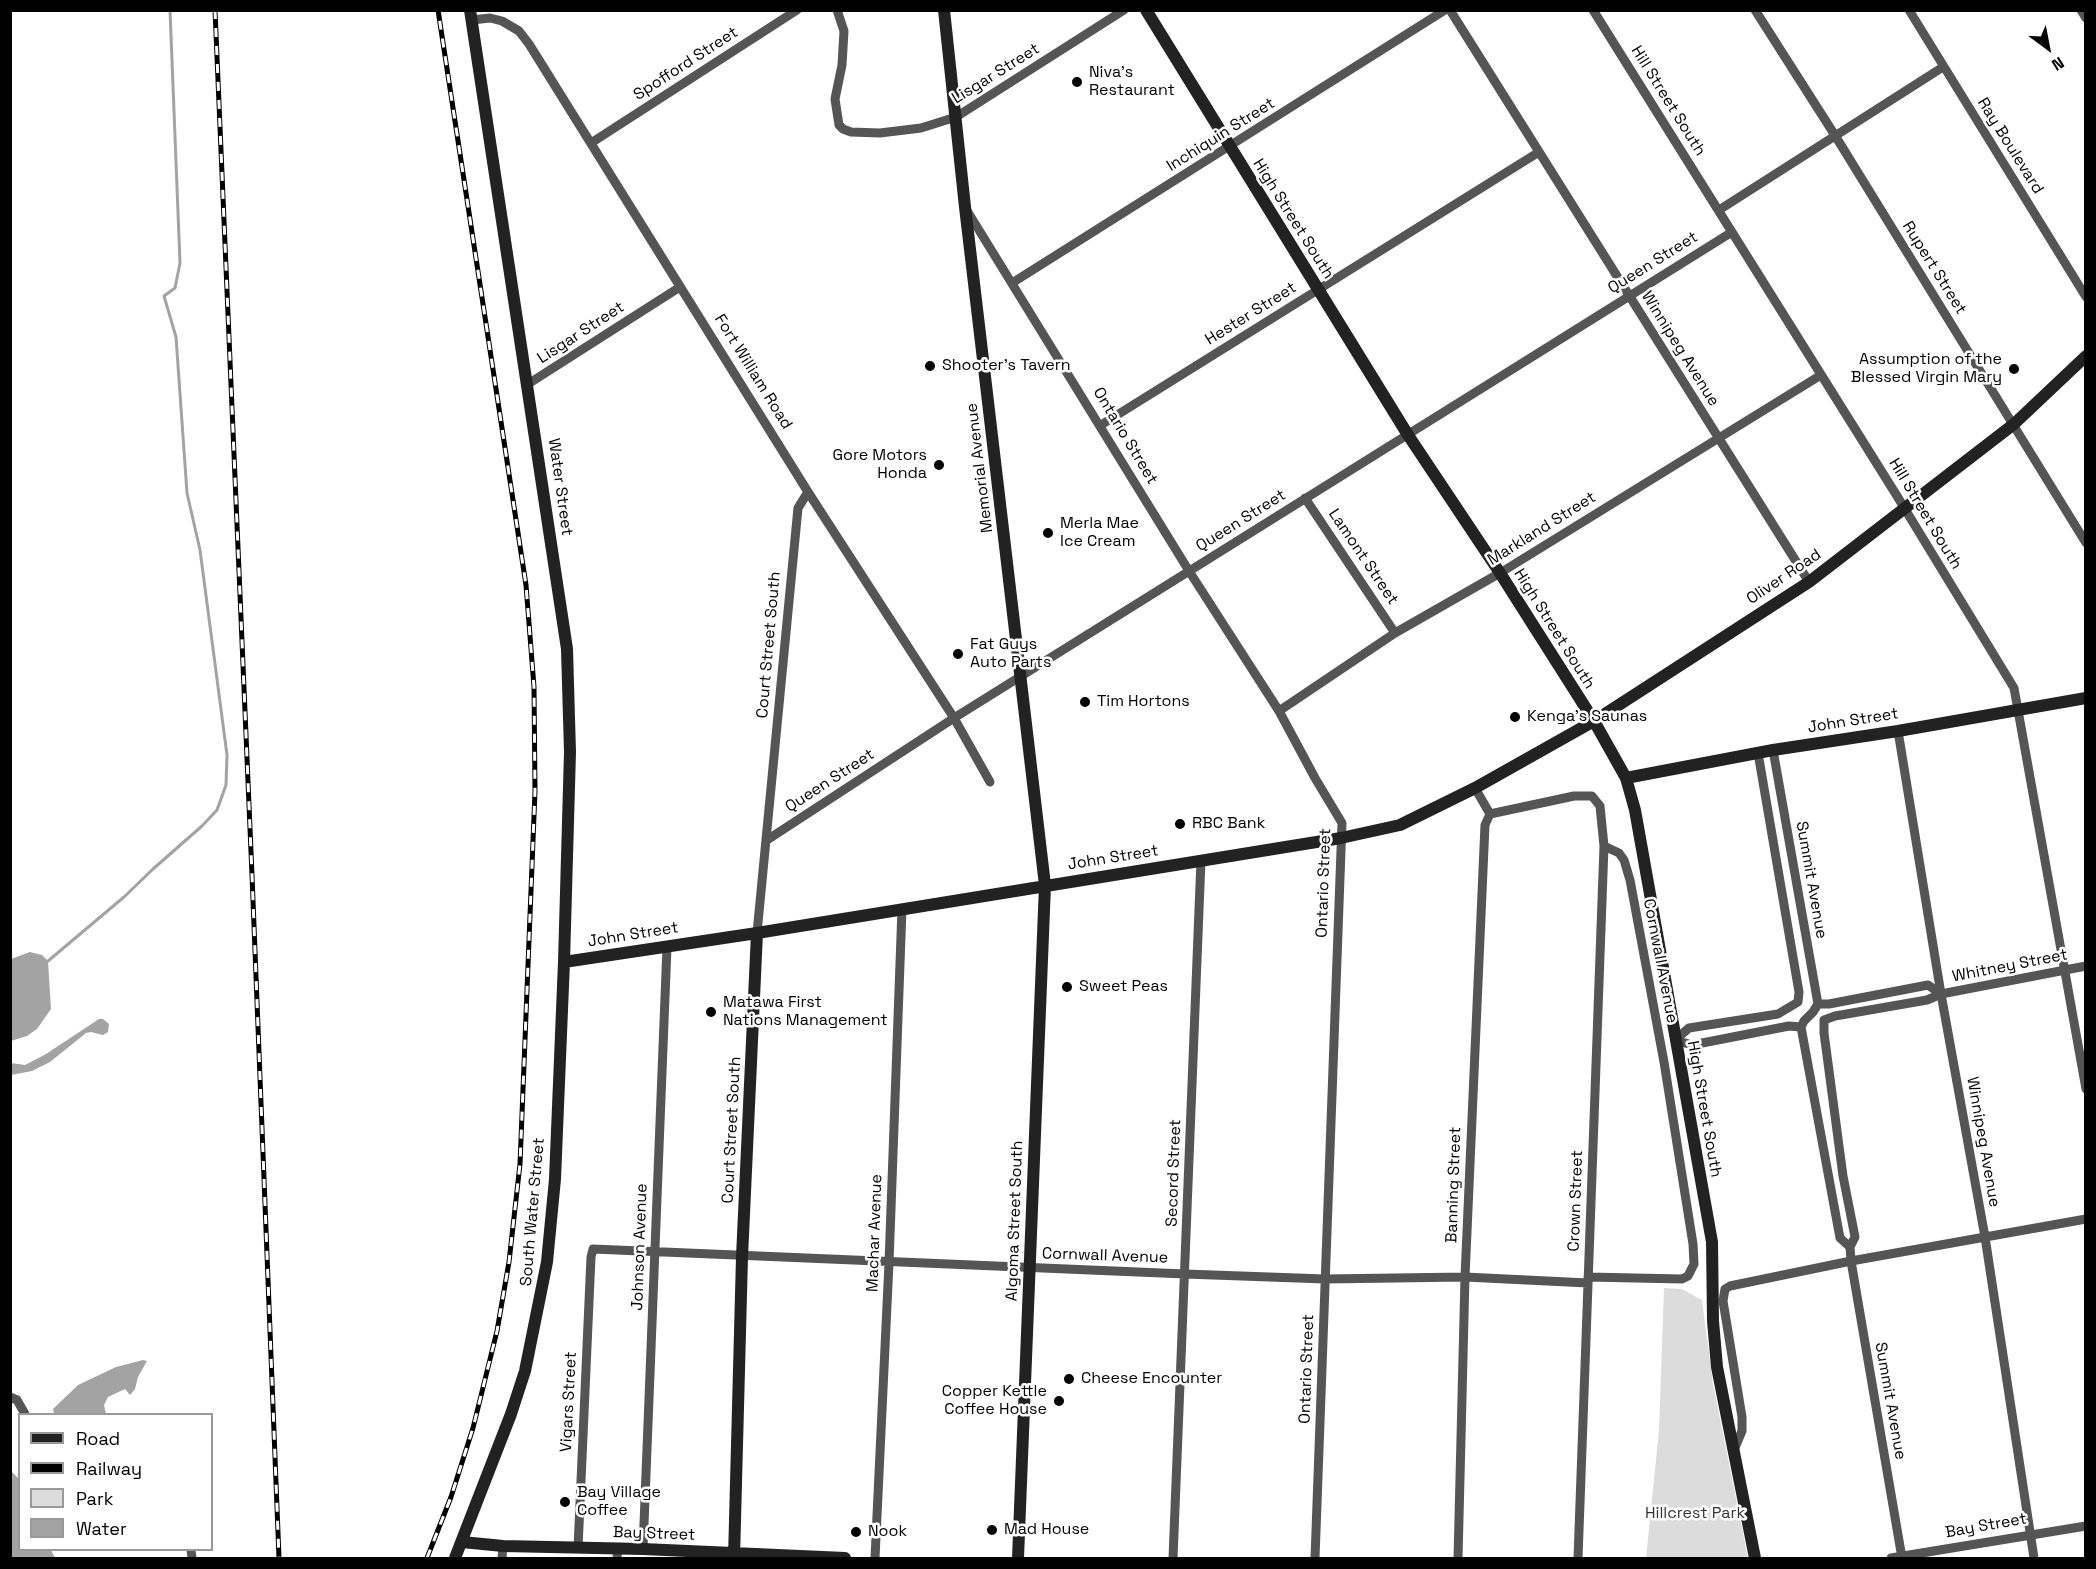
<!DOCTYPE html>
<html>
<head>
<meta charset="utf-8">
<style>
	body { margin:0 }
	#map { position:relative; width:2096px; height:1569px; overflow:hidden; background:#fff; font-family:"Space Grotesk",sans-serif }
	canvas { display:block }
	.frame { position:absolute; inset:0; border:12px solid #000; pointer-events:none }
	.legend { position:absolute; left:18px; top:1413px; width:195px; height:138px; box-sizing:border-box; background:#fff; border:2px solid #999; margin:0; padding:8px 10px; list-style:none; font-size:18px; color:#000 }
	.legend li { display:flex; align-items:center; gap:12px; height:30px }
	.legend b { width:30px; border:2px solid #999 }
	.north { position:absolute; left:2018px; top:18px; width:60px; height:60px; -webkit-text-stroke:4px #fff; paint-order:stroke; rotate:148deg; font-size:16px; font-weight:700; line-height:24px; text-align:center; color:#000 }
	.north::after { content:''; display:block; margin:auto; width:21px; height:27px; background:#000; clip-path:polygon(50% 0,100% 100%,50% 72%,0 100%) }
</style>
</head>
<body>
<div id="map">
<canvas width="2096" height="1569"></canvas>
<div class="frame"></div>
<ul class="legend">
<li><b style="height:8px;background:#222"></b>Road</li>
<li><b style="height:8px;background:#000"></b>Railway</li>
<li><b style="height:16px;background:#dcdcdc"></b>Park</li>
<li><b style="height:16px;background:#a3a3a3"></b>Water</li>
</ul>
<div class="north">N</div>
</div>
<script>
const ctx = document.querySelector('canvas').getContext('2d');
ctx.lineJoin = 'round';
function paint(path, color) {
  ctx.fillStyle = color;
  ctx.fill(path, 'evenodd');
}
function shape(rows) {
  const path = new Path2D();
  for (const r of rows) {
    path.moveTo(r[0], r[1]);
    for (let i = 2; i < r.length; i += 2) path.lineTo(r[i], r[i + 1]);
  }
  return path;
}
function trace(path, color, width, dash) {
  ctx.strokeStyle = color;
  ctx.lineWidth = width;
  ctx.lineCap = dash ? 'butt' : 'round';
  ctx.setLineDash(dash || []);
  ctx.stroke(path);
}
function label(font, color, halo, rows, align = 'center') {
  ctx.font = font + ' "Space Grotesk",sans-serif';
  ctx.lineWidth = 5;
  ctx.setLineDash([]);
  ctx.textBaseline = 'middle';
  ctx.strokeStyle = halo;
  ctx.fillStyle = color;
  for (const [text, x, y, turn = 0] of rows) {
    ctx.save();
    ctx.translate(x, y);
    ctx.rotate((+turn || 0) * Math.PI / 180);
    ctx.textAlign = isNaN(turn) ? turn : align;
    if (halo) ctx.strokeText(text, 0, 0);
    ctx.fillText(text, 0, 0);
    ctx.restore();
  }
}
const green = shape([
	[1664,1288,1682,1289,1702,1300,1713,1384,1748,1558,1646,1558,1659,1430]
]);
const water = shape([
	[30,952,42,955,48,961,51,1009,37,1029,27,1036,11,1041,11,959],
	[99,1019,103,1019,109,1024,108,1032,103,1035,91,1032,86,1033,50,1062,32,1071,11,1075,11,1063,25,1065,29,1063,46,1054],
	[143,1360,147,1361,138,1377,135,1389,130,1395,125,1389,108,1397,104,1405,106,1414,54,1414,53,1409,78,1385,116,1367],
	[10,1470,19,1479,20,1550,51,1550,55,1558,11,1558]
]);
const stream = shape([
	[48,961,124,897,153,869,202,826,217,810,226,785,227,755,200,550,187,493,176,337,164,296,175,288,180,263,170,10]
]);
const street = shape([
	[837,10,844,31,842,65,835,99,839,125,843,129,851,132,880,133,921,128,956,117,1124,10],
	[1450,10,1809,582],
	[1593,10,1897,496,2014,688,2086,1089],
	[1755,10,1836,137,2086,543],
	[1909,10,2086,297],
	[2081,10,2086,18],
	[472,20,490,18,502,21,519,31,529,44,808,492,954,718,990,782],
	[591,143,797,10],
	[966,209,1189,571,1279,711,1315,778,1342,823,1315,1558],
	[1719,210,1943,67],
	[1012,283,1445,10],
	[528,384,680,287],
	[1101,425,1539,152],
	[1305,498,1395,633],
	[1279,711,1395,633,1500,573,1821,375],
	[1898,731,1941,994,1985,1237,2034,1558],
	[1773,750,1818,1004,1829,1004,1928,985,1941,994],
	[1475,788,1490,814],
	[1490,814,1574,796,1592,796,1600,806,1604,846,1578,1558],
	[767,840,954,718,1732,232],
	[757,933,798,508,808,492],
	[1801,1027,1840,1238,1850,1247],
	[1801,1027,1804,1021,1813,1012,1818,1004],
	[1675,1040,1689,1028,1778,1014,1798,1002,1799,992,1758,753],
	[1675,1040,1692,1045,1789,1026,1801,1027],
	[1588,1277,1682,1279,1688,1276,1694,1264,1693,1244,1664,1062,1630,880,1624,860,1619,853,1604,846],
	[10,1397,17,1400,25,1414],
	[1734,1450,1742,1431,1742,1417,1723,1301,1725,1289,1730,1286,1851,1261,2086,1219],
	[578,1548,591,1257,593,1249,1185,1274,1325,1279,1465,1277,1588,1283],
	[643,1549,667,947],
	[191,1550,192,1558],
	[502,1558,503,1546],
	[617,1558,618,1549],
	[875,1558,889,1263,902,909],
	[1173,1558,1201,860],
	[1458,1558,1465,1277,1485,825,1490,814],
	[1891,1558,2086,1526],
	[1902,1558,1851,1261,1850,1247,1855,1237,1843,1176,1824,1033,1824,1020,1835,1016,1927,1000,1941,994,2086,966]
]);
const secondary = shape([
	[944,10,965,207,1045,885,1018,1558],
	[1146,10,1408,435,1500,573,1594,721,1626,778,1635,810,1712,1242,1713,1321,1717,1367,1755,1558],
	[1626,778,1773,750,1898,731,2086,698],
	[564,962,757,933,1341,838,1400,825,1475,788,1594,721,1809,582,2014,424,2086,356],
	[462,1542,503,1546,643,1549,845,1558],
	[455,1558,511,1414,525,1371,547,1262,555,1179,564,962,570,752,567,649,470,10],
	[734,1558,742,1257,757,933]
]);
const rail = shape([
	[215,10,252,875,279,1558],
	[427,1558,451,1497,473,1428,497,1331,509,1262,520,1164,535,791,534,687,526,585,438,10]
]);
const markers = [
	[1077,82,6,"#000"],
	[930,366,6,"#000"],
	[2014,369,6,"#000"],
	[939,465,6,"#000"],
	[1048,533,6,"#000"],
	[958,654,6,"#000"],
	[1085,702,6,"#000"],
	[1515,717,6,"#000"],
	[1180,824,6,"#000"],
	[1067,987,6,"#000"],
	[711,1012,6,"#000"],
	[1069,1379,6,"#000"],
	[1059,1401,6,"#000"],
	[565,1502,6,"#000"],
	[992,1530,6,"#000"],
	[856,1532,6,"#000"]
];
const streetNames = [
	["Spofford Street",686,64,-33],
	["Lisgar Street",996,74,-32],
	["Hill Street South",1668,101,58],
	["Inchiquin Street",1221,135,-32],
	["Ray Boulevard",2010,146,58],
	["High Street South",1293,219,58],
	["Queen Street",1653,263,-32],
	["Rupert Street",1934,268,58],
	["Hester Street",1251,314,-32],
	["Lisgar Street",581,333,-33],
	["Winnipeg Avenue",1680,349,58],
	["Fort William Road",753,372,58],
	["Ontario Street",1125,436,59],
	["Memorial Avenue",980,468,-97],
	["Water Street",560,487,82],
	["Hill Street South",1925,514,59],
	["Queen Street",1241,521,-32],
	["Markland Street",1542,529,-32],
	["Lamont Street",1363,557,56],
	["Oliver Road",1784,577,-34],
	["High Street South",1554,629,58],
	["Court Street South",769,645,-85],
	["John Street",1853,721,-9],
	["Queen Street",830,781,-33],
	["John Street",1113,858,-9],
	["Summit Avenue",1811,880,80],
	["Ontario Street",1324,883,-88],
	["John Street",633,935,-9],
	["Cornwall Avenue",1660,961,79],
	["Whitney Street",2010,966,-11],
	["High Street South",1704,1109,80],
	["Court Street South",732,1130,-87],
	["Winnipeg Avenue",1983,1142,80],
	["Secord Street",1174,1173,-88],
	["Banning Street",1454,1185,-88],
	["Crown Street",1576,1201,-88],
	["South Water Street",533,1212,-85],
	["Algoma Street South",1015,1221,-88],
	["Machar Avenue",875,1233,-88],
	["Johnson Avenue",640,1247,-88],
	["Cornwall Avenue",1105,1256,2],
	["Ontario Street",1307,1369,-88],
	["Summit Avenue",1890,1401,80],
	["Vigars Street",569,1402,-87],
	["Bay Street",1986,1526,-10],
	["Bay Street",654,1534,2]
];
const poiNames = [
	["Niva’s",1089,73],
	["Restaurant",1089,91],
	["Assumption of the",2002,360,"right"],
	["Blessed Virgin Mary",2002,378,"right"],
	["Shooter's Tavern",942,366],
	["Gore Motors",927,456,"right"],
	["Honda",927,474,"right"],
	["Merla Mae",1060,524],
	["Ice Cream",1060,542],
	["Fat Guys",970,645],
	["Auto Parts",970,663],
	["Tim Hortons",1097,702],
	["Kenga's Saunas",1527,717],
	["RBC Bank",1192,824],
	["Sweet Peas",1079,987],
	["Matawa First",723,1003],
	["Nations Management",723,1021],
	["Cheese Encounter",1081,1379],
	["Copper Kettle",1047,1392,"right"],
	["Coffee House",1047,1410,"right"],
	["Bay Village",577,1493],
	["Coffee",577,1511],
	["Mad House",1004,1530],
	["Nook",868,1532]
];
const parkNames = [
	["Hillcrest Park",1695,1514]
];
paint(green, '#dcdcdc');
paint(water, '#a3a3a3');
trace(stream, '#a3a3a3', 3);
trace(street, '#555', 9);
trace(secondary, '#222', 12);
trace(rail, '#000', 5);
trace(rail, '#fff', 3, [9]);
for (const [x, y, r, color] of markers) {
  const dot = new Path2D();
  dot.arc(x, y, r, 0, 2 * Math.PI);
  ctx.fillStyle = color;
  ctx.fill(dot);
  trace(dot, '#fff', 2);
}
label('16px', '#000', '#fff', streetNames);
label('16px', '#000', '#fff', poiNames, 'left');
label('16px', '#333', '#fff', parkNames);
</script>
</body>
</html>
